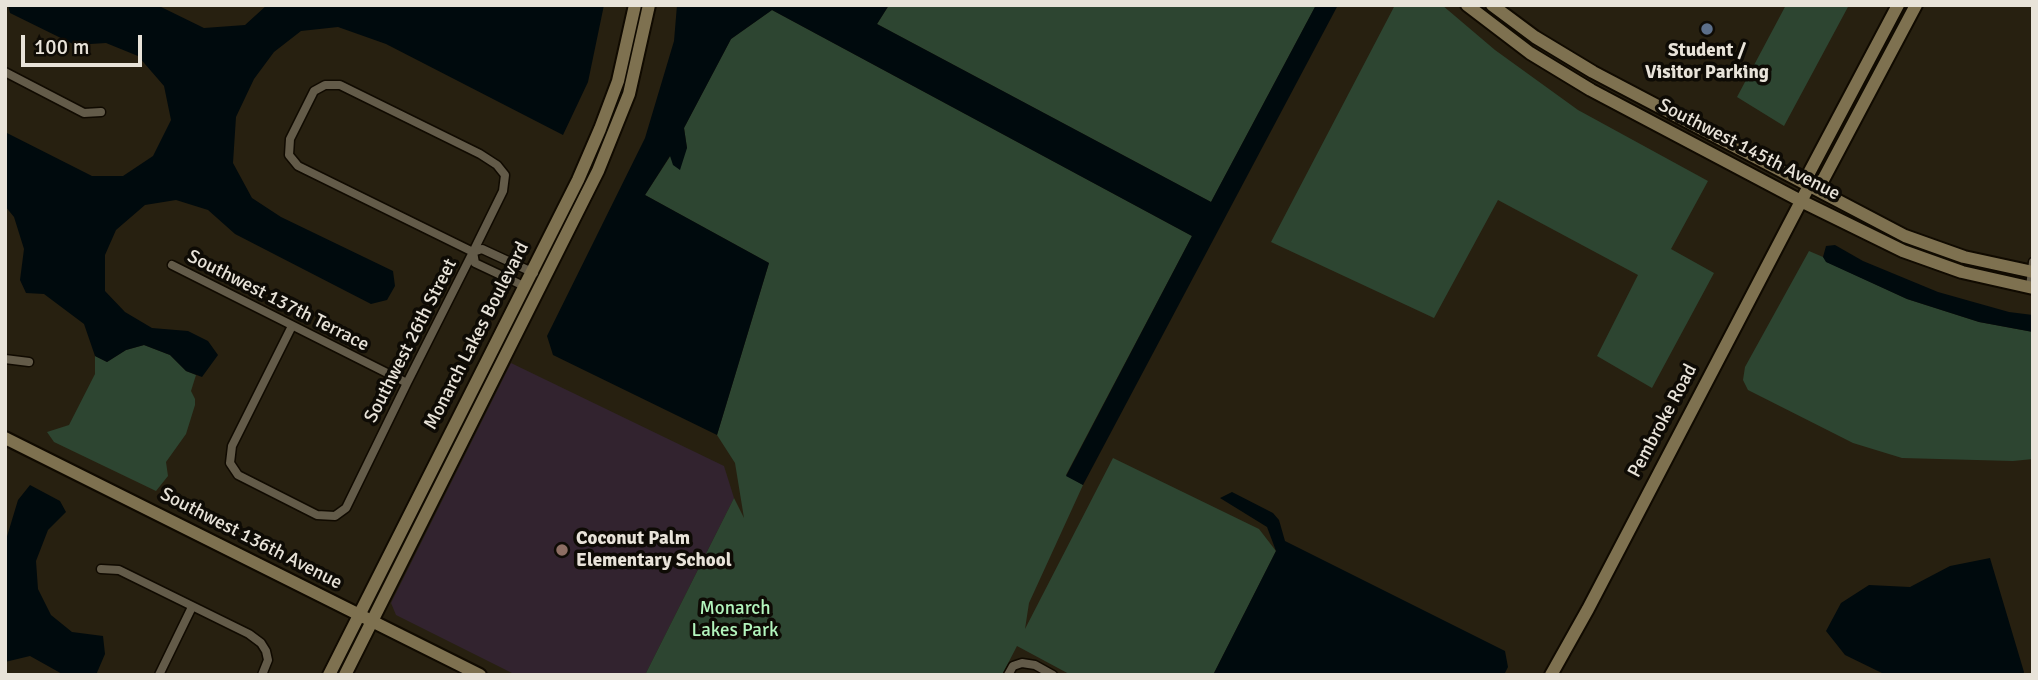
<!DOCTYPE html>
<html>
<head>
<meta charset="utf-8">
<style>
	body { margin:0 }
	#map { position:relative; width:2038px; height:680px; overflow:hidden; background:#272010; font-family:Signika,sans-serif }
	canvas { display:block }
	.frame { position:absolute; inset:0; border:7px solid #e8e3d9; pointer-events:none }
	.scale { position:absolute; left:21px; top:35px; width:121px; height:32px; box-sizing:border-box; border:4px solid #e8e3d9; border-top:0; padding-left:9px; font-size:21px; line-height:24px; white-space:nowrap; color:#e8e3d9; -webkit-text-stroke:5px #0e0b05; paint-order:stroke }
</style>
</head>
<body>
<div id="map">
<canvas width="2038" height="680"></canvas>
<div class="frame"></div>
<div class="scale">100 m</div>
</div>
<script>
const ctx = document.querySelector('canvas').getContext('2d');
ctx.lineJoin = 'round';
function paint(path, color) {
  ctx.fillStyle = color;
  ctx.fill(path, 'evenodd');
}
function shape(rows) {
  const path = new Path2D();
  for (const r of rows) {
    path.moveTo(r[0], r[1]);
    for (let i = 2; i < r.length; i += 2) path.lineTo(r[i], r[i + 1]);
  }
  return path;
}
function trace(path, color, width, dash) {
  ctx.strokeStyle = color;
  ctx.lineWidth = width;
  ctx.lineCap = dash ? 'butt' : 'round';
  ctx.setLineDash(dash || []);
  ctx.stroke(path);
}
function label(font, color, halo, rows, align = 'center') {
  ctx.font = font + ' Signika,sans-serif';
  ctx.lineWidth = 7;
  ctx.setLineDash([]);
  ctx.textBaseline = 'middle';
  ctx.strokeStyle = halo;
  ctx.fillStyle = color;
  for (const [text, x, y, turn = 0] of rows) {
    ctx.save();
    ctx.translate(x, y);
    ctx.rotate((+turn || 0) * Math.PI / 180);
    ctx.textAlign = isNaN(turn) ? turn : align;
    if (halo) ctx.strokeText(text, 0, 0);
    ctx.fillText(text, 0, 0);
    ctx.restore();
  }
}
const education = shape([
	[511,363,724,466,734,498,645,675,516,675,396,615,391,603]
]);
const green = shape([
	[889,5,1316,5,1211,202,877,24],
	[1395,5,1442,5,1495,50,1578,110,1708,181,1671,249,1714,273,1652,388,1597,356,1638,275,1498,200,1434,318,1271,242],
	[1786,5,1849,5,1784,126,1737,97],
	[772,10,1192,236,1066,475,1083,485,1029,603,1025,629,1113,458,1259,529,1276,551,1213,675,1165,675,1161,673,1160,675,1071,675,1017,646,1002,675,645,675,734,498,744,518,735,463,717,435,769,263,645,195,671,155,687,148,684,128,731,39],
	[1809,251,1823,257,1827,262,1907,299,1979,322,2033,332,2033,459,2013,461,1902,458,1853,443,1748,390,1743,380,1745,367],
	[144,345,170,355,186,371,196,375,191,391,195,399,195,405,186,434,166,462,168,476,156,491,54,442,47,432,69,425,95,374,95,356,107,362,126,350]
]);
const water = shape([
	[8,5,157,5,204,28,245,25,267,5,604,5,588,82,563,135,386,44,338,27,301,31,274,52,254,79,236,117,233,163,252,198,281,217,393,271,395,286,387,300,371,304,235,234,208,210,176,200,145,205,116,230,105,255,105,291,125,312,152,328,188,331,208,341,218,355,202,377,186,371,170,355,144,345,126,350,107,362,95,356,84,324,44,294,26,293,20,280,24,249,14,217,5,206,5,132,92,176,123,176,153,156,171,120,164,86,138,56,106,43,75,45,10,13],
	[677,5,889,5,877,24,1211,202,1316,5,1338,5,1083,485,1066,476,1192,236,772,10,731,39,684,128,687,148,680,170,673,165,670,156,645,195,769,263,717,435,553,355,547,336,645,138,674,41],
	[1835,245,1863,261,1938,292,2009,312,2033,315,2033,332,1979,322,1907,299,1826,262,1823,257,1826,246],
	[30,485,60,501,66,512,48,530,36,561,38,589,51,615,72,632,103,636,105,654,96,675,64,675,30,656,5,662,5,543,18,500],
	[1232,492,1273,513,1279,520,1285,541,1505,651,1508,667,1504,675,1213,675,1276,551,1267,527,1220,498],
	[1990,558,2024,672,2023,675,1886,675,1845,655,1826,631,1841,603,1869,585,1910,587,1950,566]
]);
const street = shape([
	[5,72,84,113,101,112],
	[473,252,475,263,526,287],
	[172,265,407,383],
	[2030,287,2033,262],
	[292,326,232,446,230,463,238,475,317,515,335,516,346,508,407,383,473,252,503,191,505,175,497,165,480,154,340,85,325,85,314,91,290,139,289,155,298,166,473,252,482,249,534,273],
	[5,359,29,362],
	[101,569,119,570,249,634,261,643,266,651,268,660,262,675],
	[159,675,192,607],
	[1008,675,1013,666,1022,663,1035,665,1053,675]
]);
const secondary = shape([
	[1467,5,1530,53,1591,90,1801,201,1903,251,1962,272,2033,288],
	[1492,5,1535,37,1593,72,1905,236,1964,257,2033,272],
	[1809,186,1823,180,1916,5],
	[5,438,480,675],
	[329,675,578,180,600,129,618,81,635,5],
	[345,675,598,171,629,94,649,5],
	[1551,675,1588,609,1809,186,1809,173,1898,5]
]);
const markers = [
	[1707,29,7,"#5c6f8a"],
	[562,550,7,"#8d6e63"]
];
const poiNames = [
	["Student /",1707,51],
	["Visitor Parking",1707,73],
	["Coconut Palm",576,539,"left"],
	["Elementary School",576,561,"left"]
];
const streetNames = [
	["Southwest 145th Avenue",1749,150,27],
	["Southwest 137th Terrace",278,301,27],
	["Monarch Lakes Boulevard",477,336,-63],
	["Southwest 26th Street",411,341,-63],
	["Pembroke Road",1663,421,-62],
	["Southwest 136th Avenue",251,539,27]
];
const parkNames = [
	["Monarch",735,609],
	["Lakes Park",735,631]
];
paint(education, '#32232f');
paint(green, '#2d4531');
paint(water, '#000a0d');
trace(street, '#100a00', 11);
trace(secondary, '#100a00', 16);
trace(street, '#635b49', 8);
trace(secondary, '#7e7150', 12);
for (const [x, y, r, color] of markers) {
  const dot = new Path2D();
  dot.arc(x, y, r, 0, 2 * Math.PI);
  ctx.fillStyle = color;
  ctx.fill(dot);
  trace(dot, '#0e0b05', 2.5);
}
label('bold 19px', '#e8e3d9', '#0e0b05', poiNames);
label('19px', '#e8e3d9', '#0e0b05', streetNames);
label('19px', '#b3f5bd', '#0e0b05', parkNames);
</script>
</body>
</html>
